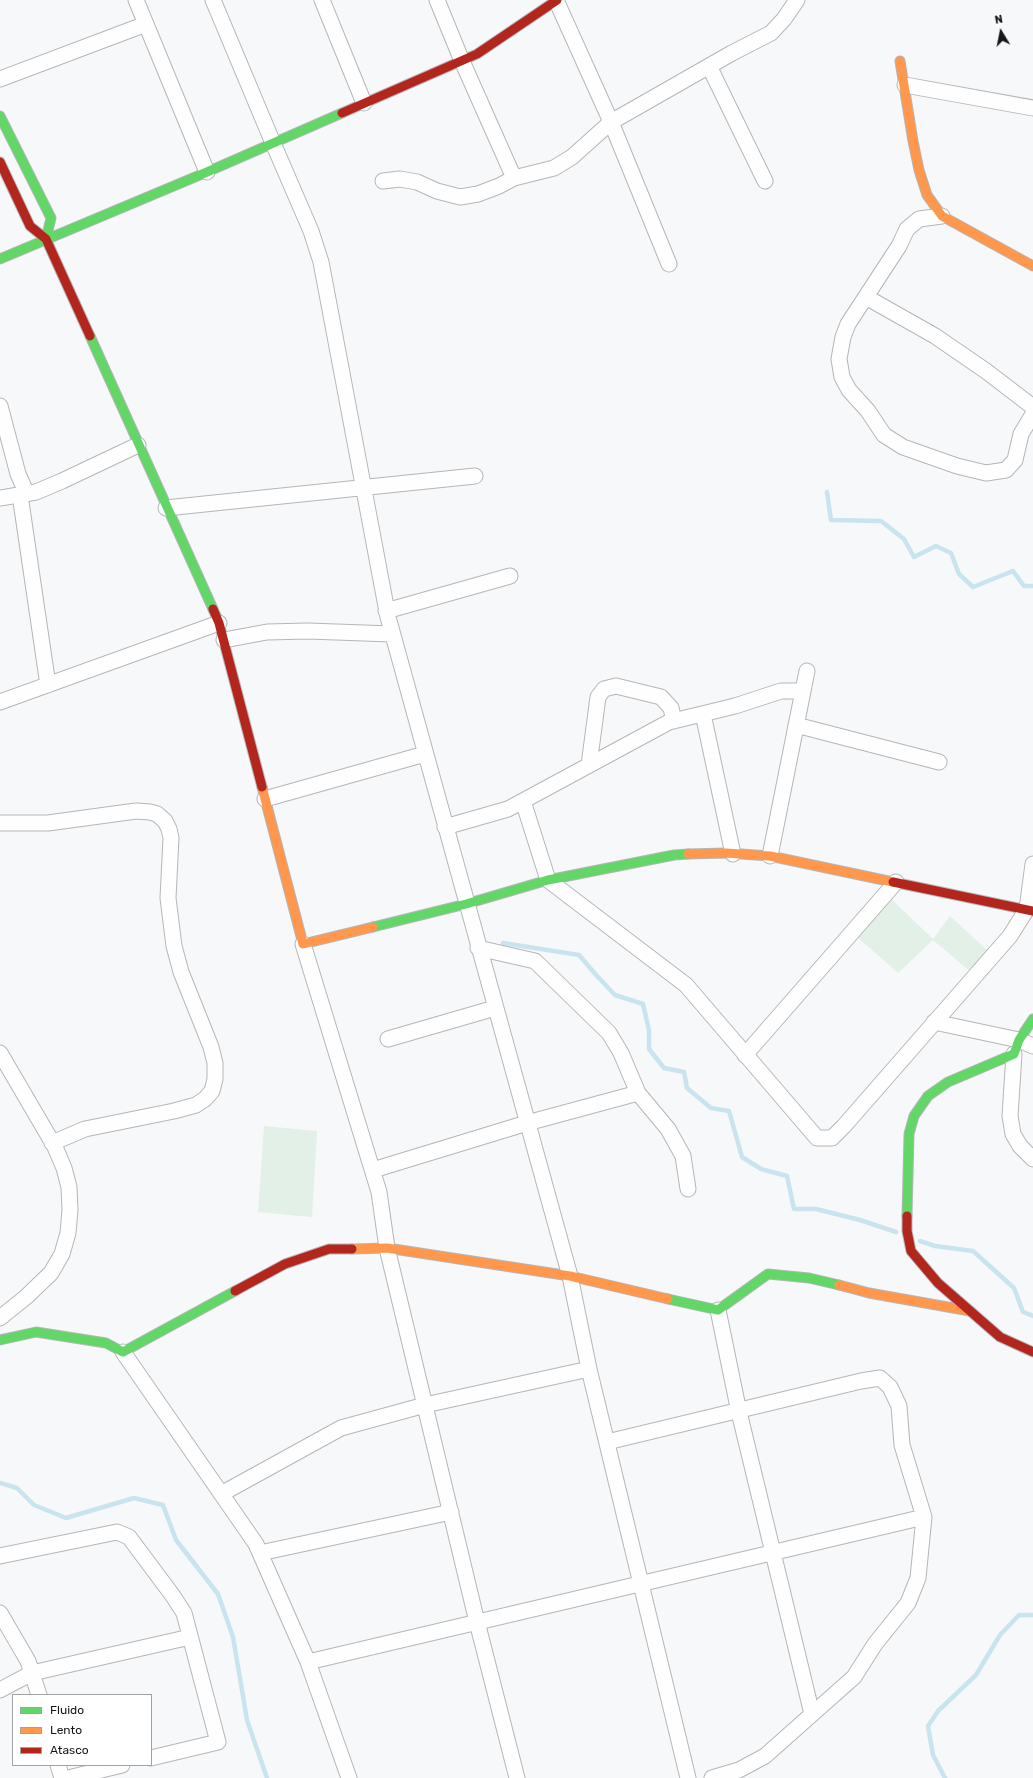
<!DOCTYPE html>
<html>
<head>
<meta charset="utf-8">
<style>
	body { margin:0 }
	#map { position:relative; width:1033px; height:1778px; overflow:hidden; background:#f6f8fa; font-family:Rubik,sans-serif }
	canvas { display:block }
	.legend { position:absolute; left:12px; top:1694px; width:140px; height:72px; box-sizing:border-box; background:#fff; border:1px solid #a2a2a3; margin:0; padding:5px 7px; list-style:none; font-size:12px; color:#161718 }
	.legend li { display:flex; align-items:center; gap:8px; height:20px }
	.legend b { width:20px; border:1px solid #a2a2a3 }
	.north { position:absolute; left:981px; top:12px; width:40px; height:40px; -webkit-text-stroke:3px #fff; paint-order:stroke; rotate:350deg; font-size:11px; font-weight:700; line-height:16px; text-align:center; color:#161718 }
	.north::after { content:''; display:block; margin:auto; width:14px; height:18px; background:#161718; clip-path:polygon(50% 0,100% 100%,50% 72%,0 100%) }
</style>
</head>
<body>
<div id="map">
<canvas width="1033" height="1778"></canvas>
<ul class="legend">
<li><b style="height:5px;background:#63d668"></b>Fluido</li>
<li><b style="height:5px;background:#ff974d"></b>Lento</li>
<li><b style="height:5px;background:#b3261e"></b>Atasco</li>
</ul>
<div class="north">N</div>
</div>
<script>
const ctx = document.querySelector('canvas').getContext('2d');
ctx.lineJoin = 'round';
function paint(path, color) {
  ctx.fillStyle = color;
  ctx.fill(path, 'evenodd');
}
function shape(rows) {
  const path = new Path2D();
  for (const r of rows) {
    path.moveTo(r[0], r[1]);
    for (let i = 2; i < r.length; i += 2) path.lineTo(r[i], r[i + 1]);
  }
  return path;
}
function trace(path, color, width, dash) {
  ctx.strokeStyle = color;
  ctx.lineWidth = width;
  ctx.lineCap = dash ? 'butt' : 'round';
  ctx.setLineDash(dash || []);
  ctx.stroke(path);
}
const green = shape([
	[889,897,933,939,950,916,987,950,971,972,933,940,898,973,856,936],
	[264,1126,317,1131,312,1217,258,1212]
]);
const stream = shape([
	[827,492,831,520,881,521,904,539,914,557,936,546,951,553,959,574,973,587,1013,571,1024,586,1033,586],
	[503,943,579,955,597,976,615,995,643,1004,649,1030,649,1049,664,1068,684,1072,687,1088,711,1108,729,1111,742,1157,761,1169,787,1176,794,1209,816,1209,860,1220,896,1232],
	[920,1241,935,1246,973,1251,1014,1288,1023,1312,1033,1316],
	[0,1483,17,1488,34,1505,66,1518,134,1498,163,1505,176,1540,218,1594,233,1637,247,1720,267,1778],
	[945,1778,933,1755,928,1726,938,1711,976,1675,1000,1635,1019,1615,1033,1615]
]);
const street = shape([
	[136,0,207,172],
	[213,0,273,143,311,231,321,262,388,617,570,1276,589,1369,688,1778],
	[322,0,364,103],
	[437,0,462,61,514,178],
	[556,0,611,122,669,264],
	[709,66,765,181],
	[0,79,146,24],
	[905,85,1033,108],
	[383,181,400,179,417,182,437,191,460,197,478,194,499,186,514,178,554,168,572,157,611,122,732,53,771,33,784,19,797,0],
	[942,216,919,219,907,229,899,246,848,324,843,337,839,359,842,377,849,390,868,411,884,435,903,447,957,466,986,473,1006,470,1015,460,1021,434,1033,414],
	[866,297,935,336,986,371,1033,407],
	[0,406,18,474,27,494],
	[20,495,48,685],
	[0,498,36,492,62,481,138,445],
	[166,508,475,476],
	[386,611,510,576],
	[224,640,267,632,308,631,392,634],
	[0,702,219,623],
	[703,714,733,854],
	[796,725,939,762],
	[589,765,598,697,604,689,616,686,661,697,671,708,674,721],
	[265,799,425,754],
	[523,801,548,880,686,985,817,1138,832,1138,844,1126,1010,936,1027,909,1033,864],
	[0,823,48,823,136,811,150,812,157,814,165,821,169,829,171,838,168,898,174,946,181,972,211,1047,215,1063,215,1079,212,1091,205,1099,196,1105,174,1111,85,1129,52,1143],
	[445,827,508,809,669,722,735,706,781,691,803,691],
	[770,856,807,671],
	[303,944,379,1192,387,1248,477,1622,517,1778],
	[478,948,535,961,609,1033,621,1053,638,1093,668,1129,683,1156,688,1189],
	[934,1022,1019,1040,1033,1046],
	[388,1039,495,1008],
	[0,1053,55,1147,64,1168,69,1187,70,1210,68,1233,62,1254,51,1273,26,1297,0,1318],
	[1014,1054,1010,1116,1013,1134,1020,1146,1033,1159],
	[745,1055,896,882],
	[373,1170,527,1123,638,1093],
	[718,1310,739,1412,812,1714],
	[123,1352,256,1544,308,1662,349,1778],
	[607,1442,861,1381,880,1378,890,1387,899,1406,902,1445,924,1517,918,1578,908,1603,875,1644,854,1677,765,1756,739,1770,712,1778],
	[221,1494,341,1428,425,1405,589,1369],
	[260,1553,451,1512],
	[0,1556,117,1532,129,1537,173,1596,184,1613,218,1742,151,1758],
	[0,1613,28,1661,39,1695],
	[308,1662,924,1517],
	[0,1690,32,1673,190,1637],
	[58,1765,62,1778],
	[68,1778,122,1765]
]);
const fast = shape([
	[0,116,51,218,46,239],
	[0,259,207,172,342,113],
	[90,336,213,609],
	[373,927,466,904,548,880,674,855,688,854],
	[907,1216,909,1134,914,1116,928,1096,948,1082,1014,1054,1019,1040,1033,1019],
	[668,1299,718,1310,768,1274,809,1278,839,1285],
	[0,1340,36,1332,106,1343,123,1352,235,1291]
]);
const slow = shape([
	[900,61,913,141,919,170,927,195,942,216,1033,266],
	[262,787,303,944,373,927],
	[688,854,726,853,770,856,893,882],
	[352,1249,387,1248,570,1276,668,1299],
	[839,1285,869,1293,970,1311]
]);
const jam = shape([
	[342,113,477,54,557,0],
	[0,162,30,226,46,239,90,336],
	[213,609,219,623,262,787],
	[893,882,1033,911],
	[907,1216,907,1231,911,1251,938,1283,1000,1337,1033,1352],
	[235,1291,285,1264,329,1249,352,1249]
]);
paint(green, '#e2f0e8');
trace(stream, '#c9e4ee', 4.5);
trace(street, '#b5b6b8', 17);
trace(fast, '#b5b6b8', 11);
trace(slow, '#b5b6b8', 11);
trace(jam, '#b5b6b8', 11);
trace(street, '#fefefe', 15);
trace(fast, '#63d668', 9);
trace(slow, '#ff974d', 9);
trace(jam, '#b3261e', 9);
</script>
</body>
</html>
